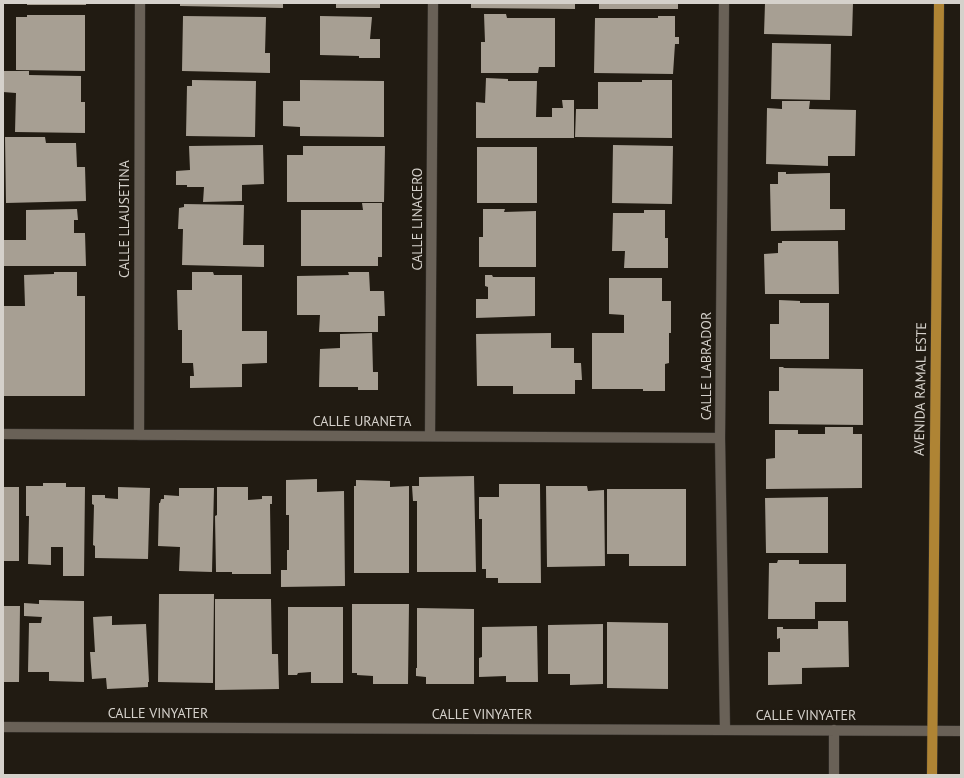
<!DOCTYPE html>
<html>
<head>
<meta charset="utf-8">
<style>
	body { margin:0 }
	#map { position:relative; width:964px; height:778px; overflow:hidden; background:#211b12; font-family:"PT Sans",sans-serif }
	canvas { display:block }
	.frame { position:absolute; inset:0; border:4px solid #d5d1cb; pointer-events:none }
</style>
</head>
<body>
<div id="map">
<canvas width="964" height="778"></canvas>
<div class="frame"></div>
</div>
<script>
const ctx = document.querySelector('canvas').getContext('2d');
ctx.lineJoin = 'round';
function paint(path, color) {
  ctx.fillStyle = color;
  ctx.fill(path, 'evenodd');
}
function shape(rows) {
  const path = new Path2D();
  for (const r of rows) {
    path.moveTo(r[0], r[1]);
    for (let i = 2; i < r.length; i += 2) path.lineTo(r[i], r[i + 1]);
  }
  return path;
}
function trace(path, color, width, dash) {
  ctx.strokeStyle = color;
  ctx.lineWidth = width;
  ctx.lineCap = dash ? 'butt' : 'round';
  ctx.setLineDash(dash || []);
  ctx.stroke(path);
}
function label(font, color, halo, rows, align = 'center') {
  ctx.font = font + ' "PT Sans",sans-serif';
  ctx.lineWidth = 4;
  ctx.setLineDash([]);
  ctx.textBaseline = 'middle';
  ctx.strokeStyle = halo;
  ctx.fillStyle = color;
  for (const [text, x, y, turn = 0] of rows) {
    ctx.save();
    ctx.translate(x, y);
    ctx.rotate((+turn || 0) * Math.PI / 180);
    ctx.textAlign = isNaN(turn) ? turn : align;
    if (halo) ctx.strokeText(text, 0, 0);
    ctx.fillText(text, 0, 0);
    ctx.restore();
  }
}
const building = shape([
	[27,3,86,3,86,5,27,5],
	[180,3,283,3,283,8,180,6],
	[336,3,380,3,380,8,336,8],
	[471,3,575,3,575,9,471,8],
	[599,3,678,3,678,9,599,9],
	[765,3,853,3,852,36,764,34],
	[484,14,506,14,507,18,555,18,555,67,539,67,538,73,481,73,481,42,485,42],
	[27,15,85,15,85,71,16,70,16,17,27,17],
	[183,16,266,17,265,53,270,53,270,73,182,71],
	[320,16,372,17,370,39,380,39,380,58,359,58,359,56,320,55],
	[658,16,675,16,675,37,679,37,679,44,675,44,673,74,594,73,595,18,658,18],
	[772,43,831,44,830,100,771,99],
	[3,71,29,71,29,75,81,76,81,102,85,102,85,133,15,132,16,93,3,92],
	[486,78,508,79,508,81,537,81,536,117,552,117,552,108,563,108,562,100,574,100,574,138,476,138,476,102,485,103],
	[192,80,256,81,255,137,186,136,187,86,192,86],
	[300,80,384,81,384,137,300,136,300,127,283,126,283,101,300,101],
	[642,80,672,80,672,138,575,137,576,109,598,109,598,82,642,82],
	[782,101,810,101,809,109,856,110,855,156,828,156,828,166,766,164,767,108,782,109],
	[5,137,45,137,46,143,76,143,77,167,85,167,86,201,6,203],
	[263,145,264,184,242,185,242,201,203,202,204,187,187,187,187,185,176,185,176,171,190,170,189,146],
	[613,145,673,146,672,204,612,203],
	[303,146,385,146,384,202,287,202,287,155,303,155],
	[477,147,537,147,537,203,477,203],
	[778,172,786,172,786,174,830,173,830,209,845,209,845,230,771,231,770,184,778,184],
	[362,203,382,203,382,257,378,257,378,266,301,266,301,210,363,210],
	[184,204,244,205,243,245,264,245,264,267,182,265,183,229,178,229,179,208,184,207],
	[77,209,78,220,74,220,74,233,85,233,86,266,3,266,3,240,26,240,26,210],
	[483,209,505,209,504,212,536,211,536,267,479,267,479,237,483,237],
	[644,210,665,210,665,238,668,238,668,268,624,268,625,251,612,251,613,213,644,213],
	[782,241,838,241,839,294,765,294,764,254,778,253,778,243,782,243],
	[54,272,77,272,77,296,85,296,85,396,3,396,4,306,25,306,24,275,54,274],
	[192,272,213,272,214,275,242,275,242,331,267,331,267,363,242,364,242,387,190,388,190,376,194,376,193,363,182,363,182,330,178,330,177,290,192,290],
	[348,272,369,272,370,291,384,291,385,316,378,316,378,332,319,332,320,315,297,315,297,276,349,275],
	[485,275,492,275,493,277,535,277,535,316,476,318,476,299,488,299,488,287,485,286],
	[609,278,662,278,662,301,671,301,671,333,669,333,669,363,665,364,665,391,643,391,643,389,592,389,592,333,624,333,624,315,609,314],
	[779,300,800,301,800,303,829,303,829,359,770,359,770,324,779,324],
	[372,333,373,372,378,372,378,390,358,390,358,387,319,387,320,349,340,348,340,334],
	[551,333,551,348,574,348,574,363,581,363,582,380,575,380,575,394,513,394,513,386,477,386,476,334],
	[779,367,783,367,784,368,863,369,863,425,769,424,769,391,779,391],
	[825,427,853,427,853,434,862,434,862,488,766,489,766,459,775,458,775,430,798,430,798,434,825,434],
	[474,476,476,572,417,572,417,501,413,501,412,486,419,486,419,477],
	[317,479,317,492,344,491,345,586,281,587,281,570,287,570,287,550,289,550,289,515,286,515,286,480],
	[356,480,390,481,390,487,409,486,409,573,354,573,354,486,356,486],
	[43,483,66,483,66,487,85,487,84,576,63,576,63,547,51,547,51,565,28,564,29,516,26,516,26,486,43,486],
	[499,484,540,484,541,583,498,583,498,578,486,578,486,569,482,569,482,519,479,519,479,497,499,497],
	[546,486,587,486,588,491,604,490,605,566,547,567],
	[3,487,19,487,19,561,3,561],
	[118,487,150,488,148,559,95,558,95,546,93,545,94,505,92,504,92,495,105,495,105,498,118,499],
	[217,487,248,487,248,500,262,499,262,496,272,496,272,504,270,504,271,574,232,574,232,572,216,572,215,516,217,515],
	[179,488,214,488,212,572,179,571,180,547,158,546,159,503,160,503,161,499,164,499,164,495,179,496],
	[607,489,686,489,686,566,629,566,629,554,607,554],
	[828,497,828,553,766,553,765,498],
	[778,560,799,560,799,564,846,564,846,602,815,602,815,619,768,619,769,563,777,563],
	[159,594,214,594,213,683,158,682],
	[215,599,271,599,272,654,278,654,279,689,215,690],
	[39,600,84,601,84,682,49,681,49,672,28,672,29,623,41,623,42,617,24,616,24,603,39,604],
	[352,604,409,604,408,684,373,684,373,676,357,675,357,673,352,673],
	[3,606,20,606,19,682,3,682],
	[288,607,343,607,343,683,311,683,311,672,298,673,297,675,288,675],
	[417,608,474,609,474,684,426,684,426,677,416,676,416,668,417,668],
	[112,616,112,625,146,624,149,682,148,682,148,687,107,689,106,678,92,679,90,652,95,652,93,617],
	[818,621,848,621,849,667,802,668,802,684,768,685,768,652,780,652,780,638,777,639,777,627,783,627,783,629,818,629],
	[607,622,668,623,668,689,607,688],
	[603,624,603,684,570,685,570,674,548,674,548,625],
	[537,626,538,682,506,682,506,676,479,677,479,658,482,657,482,627]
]);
const minor = shape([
	[724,3,720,438,725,730],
	[3,434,720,438],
	[139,435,140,3],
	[430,436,433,3],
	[3,727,961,731],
	[834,775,834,730]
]);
const primary = shape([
	[932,775,939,3]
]);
const streetNames = [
	["CALLE LLAUSETINA",125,219,-90],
	["CALLE LINACERO",418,219,-90],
	["CALLE LABRADOR",707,366,-90],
	["AVENIDA RAMAL ESTE",921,389,-89],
	["CALLE URANETA",362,422],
	["CALLE VINYATER",158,714],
	["CALLE VINYATER",482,715],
	["CALLE VINYATER",806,716]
];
paint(building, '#a79f93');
trace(minor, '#3b3732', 11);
trace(primary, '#3b3732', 11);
trace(minor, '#696157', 10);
trace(primary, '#af8434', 10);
label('14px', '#d5d1cb', '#211b12', streetNames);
</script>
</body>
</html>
